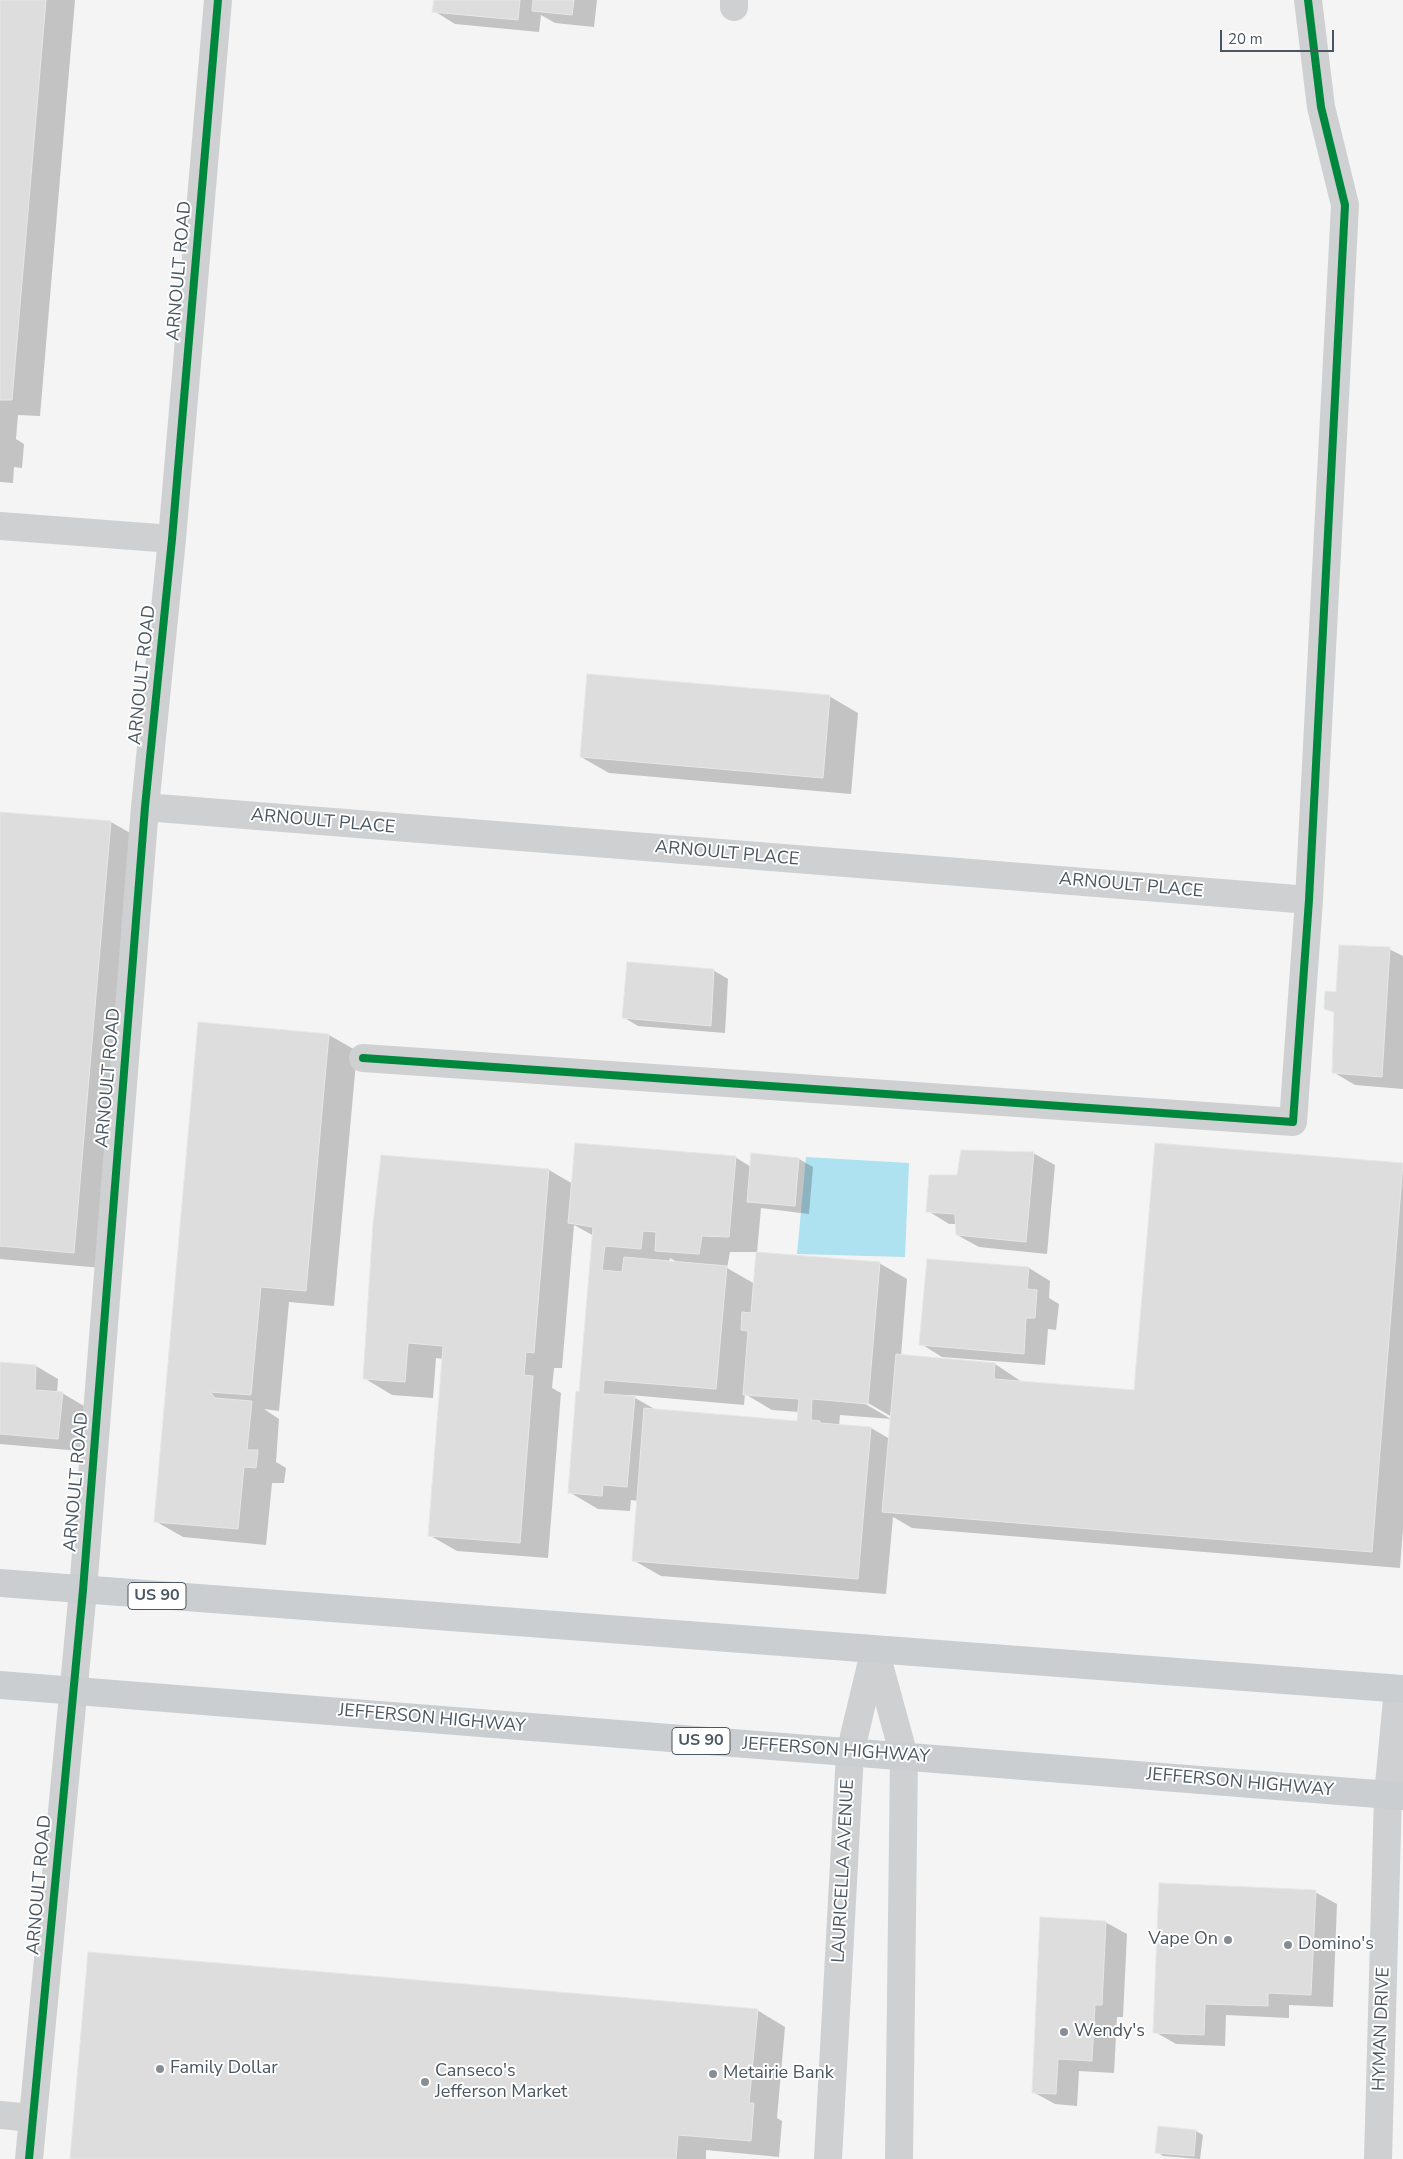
<!DOCTYPE html>
<html>
<head>
<meta charset="utf-8">
<style>
	body { margin:0 }
	#map { position:relative; width:1403px; height:2159px; overflow:hidden; background:#f4f4f4; font-family:"Nunito Sans",sans-serif }
	canvas { display:block }
	.scale { position:absolute; left:1220px; top:30px; width:114px; height:22px; box-sizing:border-box; border:2px solid #4a5661; border-top:0; padding-left:6px; font-size:15px; line-height:18px; white-space:nowrap; color:#4a5661; -webkit-text-stroke:4px #fff; paint-order:stroke }
</style>
</head>
<body>
<div id="map">
<canvas width="1403" height="2159"></canvas>
<div class="scale">20 m</div>
</div>
<script>
const ctx = document.querySelector('canvas').getContext('2d');
ctx.lineJoin = 'round';
function paint(path, color) {
  ctx.fillStyle = color;
  ctx.fill(path, 'evenodd');
}
function shape(rows) {
  const path = new Path2D();
  for (const r of rows) {
    path.moveTo(r[0], r[1]);
    for (let i = 2; i < r.length; i += 2) path.lineTo(r[i], r[i + 1]);
  }
  return path;
}
function trace(path, color, width, dash) {
  ctx.strokeStyle = color;
  ctx.lineWidth = width;
  ctx.lineCap = dash ? 'butt' : 'round';
  ctx.setLineDash(dash || []);
  ctx.stroke(path);
}
function label(font, color, halo, rows, align = 'center') {
  ctx.font = font + ' "Nunito Sans",sans-serif';
  ctx.lineWidth = 4;
  ctx.setLineDash([]);
  ctx.textBaseline = 'middle';
  ctx.strokeStyle = halo;
  ctx.fillStyle = color;
  for (const [text, x, y, turn = 0] of rows) {
    ctx.save();
    ctx.translate(x, y);
    ctx.rotate((+turn || 0) * Math.PI / 180);
    ctx.textAlign = isNaN(turn) ? turn : align;
    if (halo) ctx.strokeText(text, 0, 0);
    ctx.fillText(text, 0, 0);
    ctx.restore();
  }
}
const water = shape([
	[806,1157,909,1163,905,1257,797,1254]
]);
const shadow = shape([
	[0,0,75,0,40,416,18,415,16,439,24,444,22,468,14,467,13,483,0,482],
	[435,0,597,0,594,27,555,23,541,15,539,32,455,24,434,11],
	[829,696,858,713,851,794,609,773,581,757],
	[0,813,111,822,139,838,102,1268,0,1259],
	[1389,949,1403,956,1403,1089,1355,1085,1333,1072,1335,1013,1326,1008,1337,993],
	[713,970,728,979,725,1033,638,1026,623,1017],
	[329,1035,357,1051,334,1306,289,1302,279,1411,264,1409,279,1419,276,1462,286,1468,284,1483,272,1483,266,1545,183,1537,155,1521],
	[1156,1144,1403,1164,1403,1529,1400,1568,912,1528,893,1517,886,1594,661,1576,633,1560,638,1501,631,1500,630,1511,598,1509,569,1492,581,1393,594,1236,574,1225,562,1368,554,1368,552,1388,561,1393,548,1558,457,1551,429,1535,443,1359,436,1358,433,1398,392,1395,364,1378,382,1156,549,1170,573,1184,735,1157,751,1167,799,1159,813,1167,809,1214,761,1208,757,1252,730,1252,727,1268,755,1284,879,1263,907,1279,901,1356,995,1364,1022,1382,1135,1391],
	[670,1258,679,1263,669,1262],
	[745,1394,772,1410,799,1412,798,1422,658,1411,630,1395,744,1405],
	[863,1400,892,1417,890,1439,871,1428,839,1426,840,1415,891,1419,862,1402],
	[1033,1153,1055,1165,1047,1254,979,1247,957,1235,957,1224,949,1224,928,1211,958,1177],
	[1029,1268,1050,1281,1049,1298,1059,1304,1056,1330,1048,1329,1045,1365,942,1357,921,1344],
	[0,1363,36,1366,58,1379,57,1393,62,1393,84,1406,80,1451,0,1444],
	[1315,1892,1337,1904,1333,2007,1289,2005,1289,2018,1226,2015,1225,2046,1176,2044,1155,2032],
	[1105,1922,1127,1934,1123,2017,1117,2017,1114,2073,1079,2071,1077,2106,1055,2104,1033,2092],
	[757,2010,785,2027,777,2118,782,2121,779,2157,706,2150,706,2159,71,2159],
	[1196,2131,1203,2135,1200,2159,1163,2156,1157,2152]
]);
const building = shape([
	[0,0,46,0,12,400,0,400,0,0],
	[434,0,520,0,518,20,432,12,434,0],
	[533,0,574,0,572,15,532,11,533,0],
	[587,674,830,695,823,778,580,757,587,674],
	[0,812,111,821,74,1253,0,1246,0,812],
	[1339,945,1390,947,1382,1077,1332,1073,1334,1012,1324,1009,1325,991,1336,992,1339,945],
	[627,962,714,969,711,1026,622,1018,627,962],
	[198,1022,329,1034,306,1291,261,1287,251,1395,210,1392,215,1398,252,1401,247,1450,258,1450,256,1468,244,1467,238,1529,154,1522,198,1022],
	[575,1143,736,1156,729,1237,702,1236,699,1254,655,1251,656,1232,643,1231,641,1249,605,1246,602,1270,622,1272,624,1257,727,1266,716,1389,604,1380,603,1394,635,1396,627,1487,603,1485,602,1496,568,1493,576,1391,579,1392,593,1227,568,1223,575,1143],
	[1155,1143,1403,1163,1372,1552,882,1512,896,1354,995,1363,994,1379,1134,1390,1155,1143],
	[961,1150,1034,1152,1026,1242,956,1235,955,1214,926,1212,929,1175,957,1175,961,1150],
	[751,1153,799,1158,795,1206,747,1202,751,1153],
	[381,1155,549,1169,534,1353,526,1352,524,1375,533,1376,520,1543,428,1536,443,1346,408,1343,405,1382,363,1379,373,1224,381,1155],
	[756,1252,880,1262,868,1404,812,1399,811,1420,820,1421,820,1423,871,1427,858,1579,632,1561,644,1408,797,1421,799,1399,743,1395,748,1331,741,1330,742,1312,751,1313,756,1252],
	[927,1259,1029,1267,1027,1289,1037,1290,1035,1318,1026,1318,1024,1354,919,1345,927,1259],
	[0,1362,36,1365,35,1390,63,1392,58,1439,0,1434,0,1362],
	[1159,1883,1316,1890,1311,1995,1268,1993,1268,2006,1205,2004,1204,2035,1153,2033,1159,1883],
	[1040,1917,1106,1921,1102,2005,1095,2005,1092,2061,1058,2059,1056,2094,1032,2093,1040,1917],
	[88,1952,758,2009,749,2103,754,2103,751,2141,678,2135,676,2159,70,2159,88,1952],
	[1158,2126,1196,2130,1194,2156,1155,2153,1158,2126]
]);
const minor = shape([
	[734,7,734,0],
	[0,526,172,539],
	[145,807,1309,900],
	[363,1058,1293,1122,1309,900,1345,205,1321,107,1308,0],
	[875,1650,904,1756,899,2159],
	[0,2115,32,2118],
	[29,2159,83,1590,145,807,172,539,218,0],
	[828,2159,850,1753,874,1653],
	[1378,2159,1388,1795,1398,1689]
]);
const primary = shape([
	[0,1583,1403,1689],
	[0,1685,1403,1796]
]);
const cycleway = shape([
	[363,1058,1293,1122,1309,900,1345,205,1321,107,1308,0],
	[29,2159,83,1590,145,807,172,539,218,0]
]);
const markers = [
	[1228,1940,5,"#868d94"],
	[1288,1945,5,"#868d94"],
	[1064,2032,5,"#868d94"],
	[160,2069,5,"#868d94"],
	[713,2074,5,"#868d94"],
	[425,2082,5,"#868d94"]
];
const shields = [
	[157,1596,58],
	[701,1741,58]
];
const shieldNames = [
	["US 90",157,1596],
	["US 90",701,1741]
];
const streetNames = [
	["ARNOULT ROAD",180,271,-85],
	["ARNOULT ROAD",143,675,-84],
	["ARNOULT PLACE",323,822,5],
	["ARNOULT PLACE",727,854,5],
	["ARNOULT PLACE",1131,886,5],
	["ARNOULT ROAD",109,1078,-85],
	["ARNOULT ROAD",77,1482,-85],
	["JEFFERSON HIGHWAY",432,1719,5],
	["JEFFERSON HIGHWAY",836,1751,4],
	["JEFFERSON HIGHWAY",1240,1783,5],
	["LAURICELLA AVENUE",844,1871,-87],
	["ARNOULT ROAD",40,1885,-85],
	["HYMAN DRIVE",1382,2029,-88]
];
const poiNames = [
	["Vape On",1218,1940,"right"],
	["Domino's",1298,1945],
	["Wendy's",1074,2032],
	["Family Dollar",170,2069],
	["Canseco's",435,2072],
	["Jefferson Market",435,2093],
	["Metairie Bank",723,2074]
];
paint(water, '#aee2f0');
paint(shadow, '#0003');
paint(building, '#ddddde');
trace(building, '#e5e6e7', 1);
trace(minor, '#ced0d2', 28);
trace(primary, '#caced1', 28);
trace(cycleway, '#00873e', 8);
for (const [x, y, r, color] of markers) {
  const dot = new Path2D();
  dot.arc(x, y, r, 0, 2 * Math.PI);
  ctx.fillStyle = color;
  ctx.fill(dot);
  trace(dot, '#fff', 2);
}
for (const [x, y, w] of shields) {
  const box = new Path2D();
  box.roundRect(x - w / 2, y - 13.5, w, 27, 4);
  ctx.fillStyle = '#fff';
  ctx.fill(box);
  trace(box, '#4a5661', 1);
}
label('bold 16px', '#4a5661', null, shieldNames);
label('18px', '#4a5661', '#fff', streetNames);
label('18px', '#4a5661', '#fff', poiNames, 'left');
</script>
</body>
</html>
